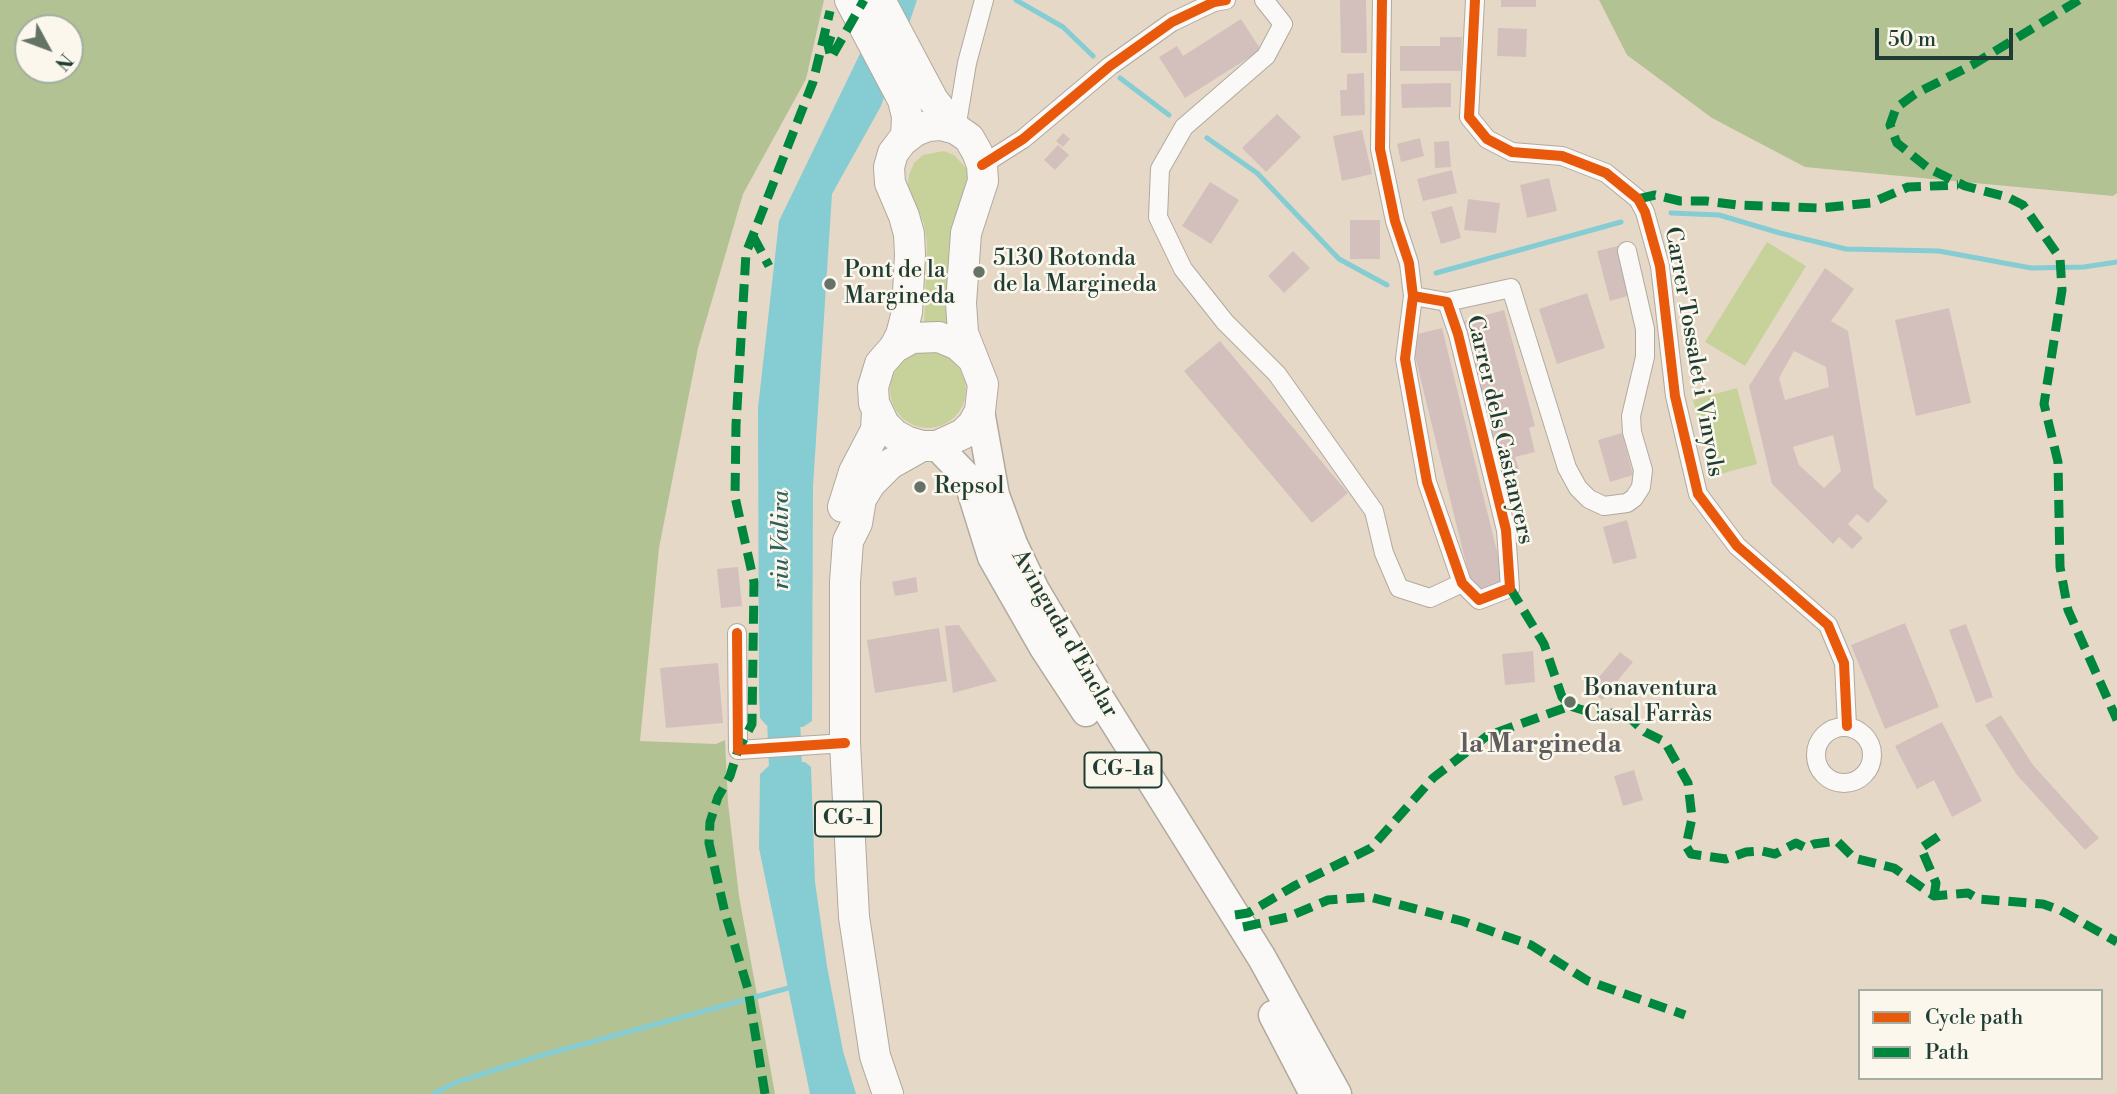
<!DOCTYPE html>
<html>
<head>
<meta charset="utf-8">
<style>
	body { margin:0 }
	#map { position:relative; width:2117px; height:1094px; overflow:hidden; background:#e6d8c7; font-family:"Libre Bodoni",serif }
	canvas { display:block }
	.legend { position:absolute; left:1858px; top:989px; width:245px; height:91px; box-sizing:border-box; background:#fbf7ec; border:2px solid #a3ada2; margin:0; padding:9px 12px; list-style:none; font-size:21px; color:#1f3d34 }
	.legend li { display:flex; align-items:center; gap:14px; height:35px }
	.legend b { width:35px; border:2px solid #a3ada2 }
	.north { position:absolute; left:14px; top:14px; width:70px; height:70px; box-sizing:border-box; background:#fbf7ec; border:2px solid #a3ada2; border-radius:50%; rotate:131deg; font-size:19px; font-weight:700; line-height:28px; text-align:center; color:#1f3d34 }
	.north::after { content:''; display:block; margin:auto; width:24px; height:32px; background:#657367; clip-path:polygon(50% 0,100% 100%,50% 72%,0 100%) }
	.scale { position:absolute; left:1875px; top:28px; width:138px; height:32px; box-sizing:border-box; border:4px solid #1f3d34; border-top:0; padding-left:9px; font-size:21px; line-height:24px; white-space:nowrap; color:#1f3d34; -webkit-text-stroke:5px #fbf7ec; paint-order:stroke }
</style>
</head>
<body>
<div id="map">
<canvas width="2117" height="1094"></canvas>
<ul class="legend">
<li><b style="height:9px;background:#e8590c"></b>Cycle path</li>
<li><b style="height:9px;background:#00873e"></b>Path</li>
</ul>
<div class="north">N</div>
<div class="scale">50 m</div>
</div>
<script>
const ctx = document.querySelector('canvas').getContext('2d');
ctx.lineJoin = 'round';
function paint(path, color) {
  ctx.fillStyle = color;
  ctx.fill(path, 'evenodd');
}
function shape(rows) {
  const path = new Path2D();
  for (const r of rows) {
    if (r.length === 3) {
      path.moveTo(r[0] + r[2], r[1]);
      path.arc(r[0], r[1], r[2], 0, 2 * Math.PI);
      continue;
    }
    path.moveTo(r[0], r[1]);
    for (let i = 2; i < r.length; i += 2) path.lineTo(r[i], r[i + 1]);
  }
  return path;
}
function trace(path, color, width, dash) {
  ctx.strokeStyle = color;
  ctx.lineWidth = width;
  ctx.lineCap = dash ? 'butt' : 'round';
  ctx.setLineDash(dash || []);
  ctx.stroke(path);
}
function label(font, color, halo, rows, align = 'center') {
  ctx.font = font + ' "Libre Bodoni",serif';
  ctx.lineWidth = 5;
  ctx.setLineDash([]);
  ctx.textBaseline = 'middle';
  ctx.strokeStyle = halo;
  ctx.fillStyle = color;
  for (const [text, x, y, turn = 0] of rows) {
    ctx.save();
    ctx.translate(x, y);
    ctx.rotate((+turn || 0) * Math.PI / 180);
    ctx.textAlign = isNaN(turn) ? turn : align;
    if (halo) ctx.strokeText(text, 0, 0);
    ctx.fillText(text, 0, 0);
    ctx.restore();
  }
}
const green = shape([
	[944,151,954,155,966,168,969,186,949,243,946,326,924,327,927,243,924,224,908,186,909,175,914,163,923,155],
	[1767,242,1806,266,1745,366,1705,342],
	[928,390,38],
	[1737,388,1757,464,1713,476,1693,400]
]);
const forest = shape([
	[0,0,824,0,806,79,743,194,698,348,659,548,640,741,716,744,725,740,728,803,739,896,775,1094,0,1094],
	[28,28,70,28,70,70,28,70],
	[1599,0,2117,0,2117,193,2113,196,1805,167,1712,118,1627,55]
]);
const water = shape([
	[874,0,917,0,881,106,832,194,813,486,812,721,803,727,766,725,760,718,759,692,758,408,779,221,870,33],
	[805,762,811,767,815,882,827,966,843,1051,856,1094,810,1094,759,848,760,774,772,763]
]);
const stream = shape([
	[1016,0,1063,27,1093,56],
	[1120,78,1169,115],
	[1207,138,1257,173,1339,259,1387,285],
	[1671,213,1719,215,1780,233,1846,249,1939,251,2031,268,2084,267,2117,262],
	[1436,273,1621,222],
	[433,1094,457,1082,536,1057,792,987]
]);
const river = shape([
	[782,681,787,806]
]);
const building = shape([
	[1340,0,1366,0,1367,53,1341,53],
	[1501,0,1536,0,1536,7,1501,7],
	[1241,19,1261,50,1185,98,1159,57,1177,46,1183,56],
	[1498,28,1527,29,1526,57,1497,56],
	[1440,37,1462,37,1461,71,1400,71,1400,46,1440,46],
	[1364,73,1365,115,1341,116,1340,90,1347,90,1347,74],
	[1451,83,1451,107,1402,108,1401,84],
	[1277,114,1301,137,1266,172,1242,148],
	[1362,130,1372,174,1342,181,1333,136],
	[1063,133,1070,139,1063,147,1056,141],
	[1420,138,1424,156,1401,162,1397,144],
	[1449,141,1451,167,1435,168,1434,142],
	[1058,145,1069,155,1055,170,1044,160],
	[1452,170,1457,193,1423,201,1417,179],
	[1549,178,1557,211,1527,218,1520,185],
	[1210,182,1239,200,1211,244,1182,226],
	[1468,199,1500,203,1496,233,1464,230],
	[1452,206,1461,238,1441,244,1431,212],
	[1350,220,1380,220,1380,259,1350,259],
	[1618,246,1631,295,1610,301,1597,251],
	[1293,251,1310,268,1284,293,1268,276],
	[1825,268,1854,289,1831,321,1848,331,1874,488,1888,501,1868,523,1857,514,1848,524,1863,538,1852,549,1839,537,1833,544,1772,484,1749,386],
	[1794,351,1826,367,1829,387,1785,400,1779,378],
	[1833,435,1841,471,1824,488,1799,465,1793,447],
	[1587,293,1605,348,1557,364,1539,309],
	[1949,308,1971,403,1916,416,1895,320],
	[1504,310,1535,426,1529,428,1535,452,1515,457,1520,473,1502,478,1460,322],
	[1442,328,1505,584,1473,592,1410,336],
	[1220,341,1348,493,1312,523,1184,371],
	[1622,433,1633,475,1610,482,1598,440],
	[1627,520,1637,558,1613,564,1603,527],
	[738,567,742,606,721,608,717,569],
	[916,577,918,592,895,596,892,582],
	[1905,623,1939,707,1885,729,1851,645],
	[1966,624,1993,697,1976,703,1949,630],
	[959,625,997,681,953,693,945,626],
	[939,628,947,681,875,693,867,640],
	[1533,651,1535,682,1505,685,1502,654],
	[1620,652,1633,662,1602,700,1589,689],
	[718,663,723,723,666,728,660,668],
	[2001,715,2033,765,2099,838,2085,850,2017,775,1985,725],
	[1942,722,1982,801,1952,817,1934,780,1917,789,1895,746],
	[1634,770,1643,800,1623,806,1614,776]
]);
const minor = shape([
	[1264,0,1283,24,1266,56,1184,127,1160,169,1158,217,1183,269,1225,322,1277,374,1374,511,1384,553,1399,588,1430,598,1462,583],
	[1382,0,1380,149,1395,221,1409,263,1413,296,1405,359,1427,482,1462,583,1479,600,1510,588,1506,530,1458,334,1447,302,1413,296],
	[1475,0,1469,117,1487,139,1512,152,1562,156,1606,173,1638,199,1645,212,1660,266,1675,396,1698,494,1737,546,1828,625,1844,663,1847,726],
	[956,129,967,63,984,0],
	[982,165,1023,139,1110,66,1172,22,1214,2,1226,0],
	[1447,302,1511,288,1567,468,1578,488,1589,499,1604,506,1627,503,1634,498,1641,487,1643,470,1632,432,1631,416,1645,357,1645,329,1627,251],
	[737,633,738,750,845,743],
	[1844,755,28]
]);
const primary = shape([
	[980,411,995,495,1013,544,1035,590,1092,686,1262,958,1337,1094],
	[937,446,967,477,992,557,1044,648,1086,712],
	[1273,1015,1314,1094]
]);
const trunk = shape([
	[850,0,903,100,907,116,906,138],
	[880,0,933,100,956,129,969,138,977,152,982,165,983,181,966,233,961,303,963,333,983,384,980,411,973,424,963,434,937,446,922,446,908,442,895,435,884,424,874,403,873,387,880,364,894,348,912,338,939,337,958,345,973,359],
	[894,348,901,335,907,312,910,255,909,234,904,216,890,183,889,167,893,153,902,141,915,131,928,126,941,125,956,129],
	[843,507,854,472,876,430,877,411],
	[888,1094,875,1056,854,917,845,743,845,582,848,541,857,523,861,499,870,484,890,464,922,446]
]);
const quiet = shape([
	[2079,0,1974,64,1915,94,1896,108,1890,125,1897,143,1928,168,1965,186,2007,197,2023,205,2060,258,2062,290,2044,404,2058,462,2060,567,2068,610,2117,720],
	[831,36,828,45,831,58,864,0],
	[1638,199,1655,195,1680,201,1706,201,1737,205,1820,208,1871,203,1908,187,1958,185],
	[753,236,769,266],
	[1510,588,1544,644,1562,697,1570,706,1596,714,1616,713,1631,719,1645,732,1665,742,1688,783,1692,818,1686,846,1691,854,1726,859,1746,852,1762,851,1775,854,1796,843,1806,848,1814,844,1837,841,1854,858,1894,868,1934,896,1968,893,1978,899,2043,904,2060,910,2117,942],
	[1934,896,1936,883,1921,848,1945,832],
	[1235,915,1248,913,1296,885,1371,848,1433,778,1487,736,1570,706],
	[1243,927,1288,917,1328,900,1370,897,1462,921,1531,945,1588,981,1685,1015],
	[765,1094,748,989,725,913,709,843,710,822,718,797,730,776,738,750,752,724,754,582,735,497,736,425,746,253,813,82,830,11]
]);
const cycleway = shape([
	[1382,0,1380,149,1395,221,1409,263,1413,296,1405,359,1427,482,1462,583,1479,600,1510,588,1506,530,1458,334,1447,302,1413,296],
	[1475,0,1469,117,1487,139,1512,152,1562,156,1606,173,1638,199,1645,212,1660,266,1675,396,1698,494,1737,546,1828,625,1844,663,1847,726],
	[982,165,1023,139,1110,66,1172,22,1214,2,1226,0],
	[737,633,738,750,845,743]
]);
const markers = [
	[979,272,7,"#657367"],
	[830,284,7,"#657367"],
	[920,487,7,"#657367"],
	[1570,702,7,"#657367"]
];
const shields = [
	[1123,770,77],
	[848,819,66]
];
const shieldNames = [
	["CG-1a",1123,770],
	["CG-1",848,819]
];
const poiNames = [
	["5130 Rotonda",993,259],
	["de la Margineda",993,285],
	["Pont de la",844,271],
	["Margineda",844,297],
	["Repsol",934,487],
	["Bonaventura",1584,689],
	["Casal Farràs",1584,715]
];
const streetNames = [
	["Carrer Tossalet i Vinyols",1693,352,80],
	["Carrer dels Castanyers",1499,430,77],
	["Avinguda d'Enclar",1064,634,60]
];
const waterNames = [
	["riu Valira",782,540,-90]
];
const quarterNames = [
	["la Margineda",1541,746]
];
paint(green, '#c7d29a');
paint(forest, '#b3c292');
paint(water, '#86ccd3');
trace(stream, '#86ccd3', 5);
trace(river, '#86ccd3', 33);
paint(building, '#d3c0bd');
trace(minor, '#b0aa9e', 20);
trace(primary, '#b0aa9e', 31);
trace(trunk, '#b0aa9e', 32);
trace(minor, '#fbf9f7', 18);
trace(primary, '#fbf9f7', 28);
trace(trunk, '#fbf9f7', 30);
trace(quiet, '#00873e', 9, [18, 9]);
trace(cycleway, '#e8590c', 10);
for (const [x, y, r, color] of markers) {
  const dot = new Path2D();
  dot.arc(x, y, r, 0, 2 * Math.PI);
  ctx.fillStyle = color;
  ctx.fill(dot);
  trace(dot, '#fbf7ec', 2.5);
}
for (const [x, y, w] of shields) {
  const box = new Path2D();
  box.roundRect(x - w / 2, y - 17.5, w, 35, 5);
  ctx.fillStyle = '#fbf7ec';
  ctx.fill(box);
  trace(box, '#1f3d34', 2);
}
label('bold 21px', '#1f3d34', null, shieldNames);
label('23px', '#1f3d34', '#fbf7ec', poiNames, 'left');
label('23px', '#1f3d34', '#fbf7ec', streetNames);
label('italic 24px', '#2e605d', '#fbf7ec', waterNames);
label('bold 26px', '#605d5f', '#fbf7ec', quarterNames);
</script>
</body>
</html>
